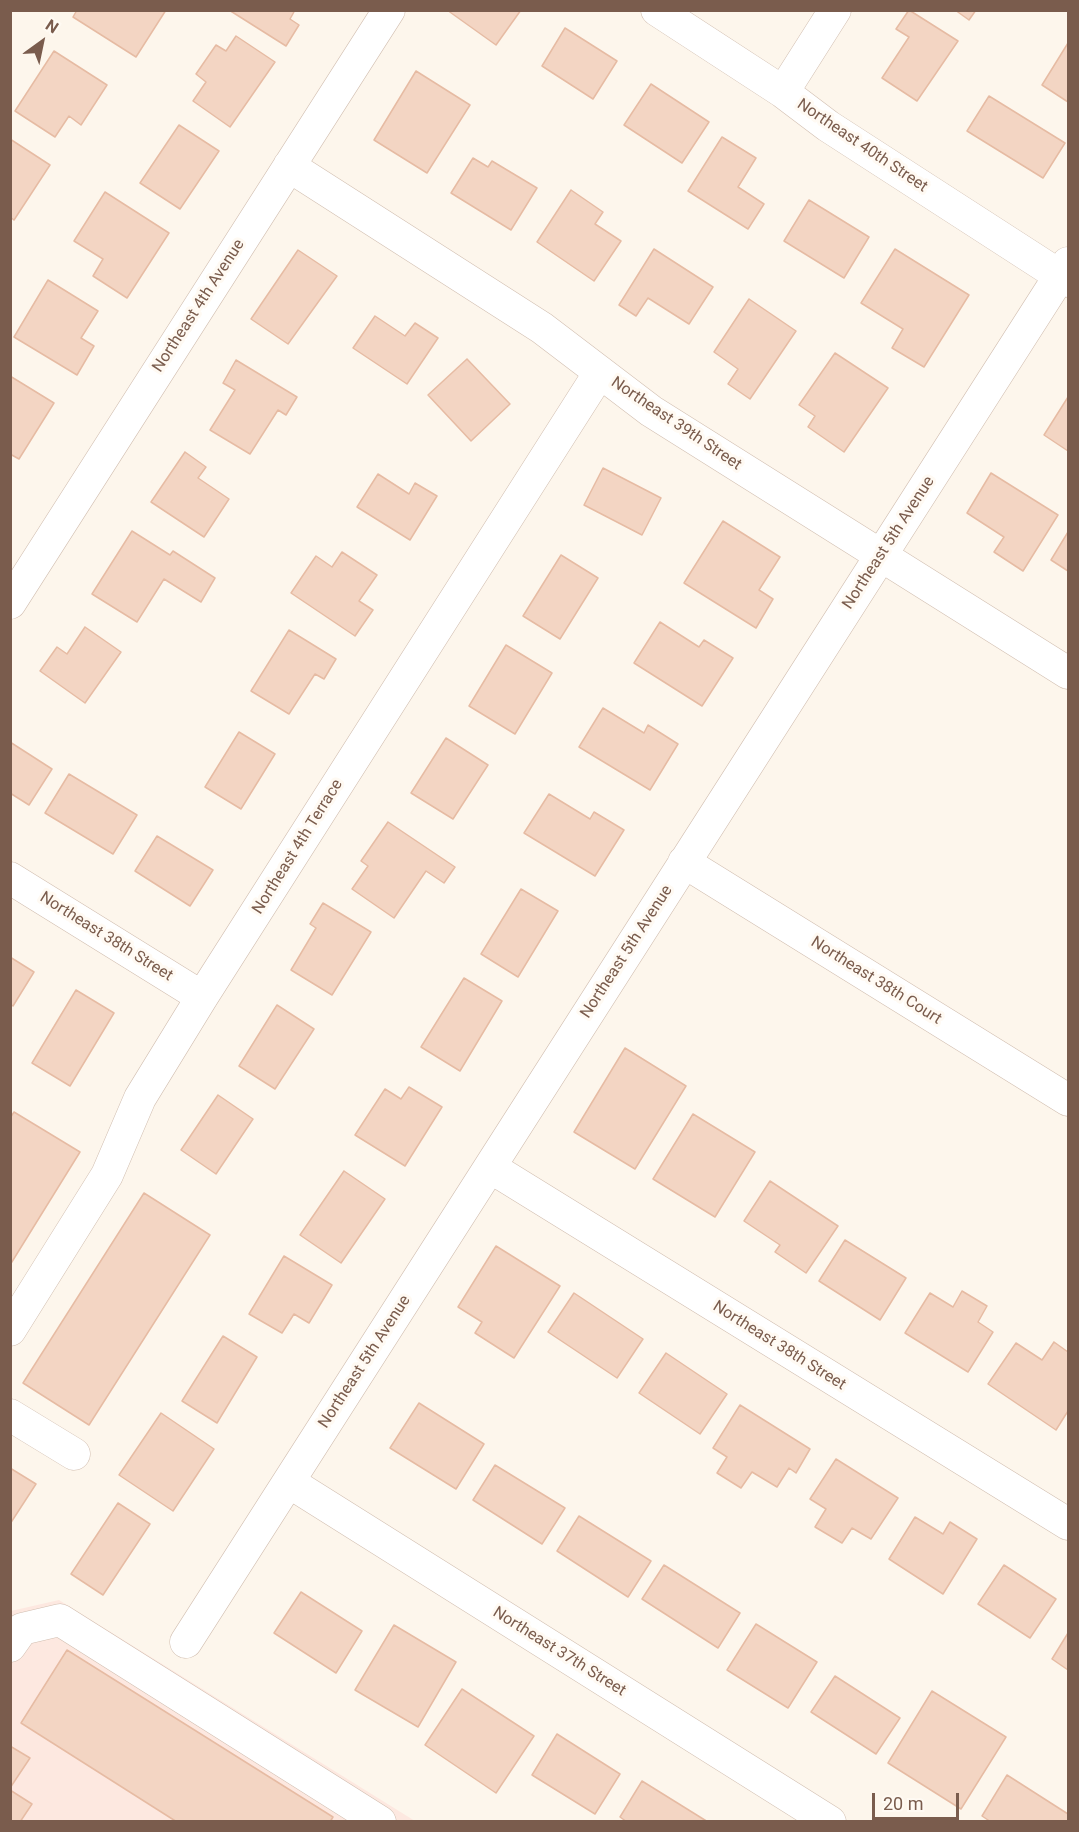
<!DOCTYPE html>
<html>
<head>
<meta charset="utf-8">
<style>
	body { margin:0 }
	#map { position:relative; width:1079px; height:1832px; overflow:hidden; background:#fdf6ec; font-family:Roboto,sans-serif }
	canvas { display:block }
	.frame { position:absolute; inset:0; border:12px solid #7a5c4d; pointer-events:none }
	.north { position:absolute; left:12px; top:12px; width:60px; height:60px; -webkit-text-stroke:4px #fffaf3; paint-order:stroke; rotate:33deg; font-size:16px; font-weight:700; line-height:24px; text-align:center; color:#7a5c4d }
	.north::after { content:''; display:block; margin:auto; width:21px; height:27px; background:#7a5c4d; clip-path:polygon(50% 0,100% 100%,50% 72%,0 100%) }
	.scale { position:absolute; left:872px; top:1793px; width:87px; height:27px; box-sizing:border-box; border:3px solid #7a5c4d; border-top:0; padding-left:8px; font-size:18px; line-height:21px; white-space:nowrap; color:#7a5c4d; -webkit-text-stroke:4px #fffaf3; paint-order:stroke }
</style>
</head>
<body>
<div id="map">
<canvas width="1079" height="1832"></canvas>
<div class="frame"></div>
<div class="north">N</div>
<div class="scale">20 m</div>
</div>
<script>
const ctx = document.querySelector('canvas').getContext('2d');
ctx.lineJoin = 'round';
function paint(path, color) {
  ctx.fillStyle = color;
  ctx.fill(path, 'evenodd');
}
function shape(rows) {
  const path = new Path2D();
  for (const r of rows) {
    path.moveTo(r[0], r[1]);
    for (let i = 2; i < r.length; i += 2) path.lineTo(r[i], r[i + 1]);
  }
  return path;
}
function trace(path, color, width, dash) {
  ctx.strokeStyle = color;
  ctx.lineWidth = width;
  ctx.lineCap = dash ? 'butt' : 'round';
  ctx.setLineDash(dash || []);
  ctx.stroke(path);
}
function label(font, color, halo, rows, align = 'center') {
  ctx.font = font + ' Roboto,sans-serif';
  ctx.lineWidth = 6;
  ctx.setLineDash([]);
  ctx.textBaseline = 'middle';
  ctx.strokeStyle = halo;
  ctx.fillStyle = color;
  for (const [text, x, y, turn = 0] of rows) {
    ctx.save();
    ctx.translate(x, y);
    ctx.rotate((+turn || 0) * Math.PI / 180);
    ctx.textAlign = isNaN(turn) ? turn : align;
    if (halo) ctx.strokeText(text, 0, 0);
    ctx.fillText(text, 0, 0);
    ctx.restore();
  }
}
const commercial = shape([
	[59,1600,415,1821,11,1822,11,1611]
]);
const building = shape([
	[77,10,166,10,136,57,73,17,77,10],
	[229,10,295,10,290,19,299,25,286,46,229,10],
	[447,10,521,10,496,45,447,10],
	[909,10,958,41,917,101,882,78,909,37,896,29,909,10],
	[955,10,976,10,969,20,955,10],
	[565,28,617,61,593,99,542,66,565,28],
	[236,36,275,62,230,127,193,101,206,82,196,74,216,45,226,51,236,36],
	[1068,43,1068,102,1042,85,1068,43],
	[54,51,107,85,81,125,69,116,55,137,15,111,54,51],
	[416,71,470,105,427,173,374,140,416,71],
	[651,84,709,122,682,163,624,125,651,84],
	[989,96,1065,143,1043,178,967,131,989,96],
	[179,125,219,151,180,209,140,183,179,125],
	[722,137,756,158,738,187,764,204,748,229,688,191,722,137],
	[10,139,50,165,14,220,10,217,10,139],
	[473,158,488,167,492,161,537,188,511,230,451,193,473,158],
	[571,190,603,212,595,224,621,241,594,281,537,242,571,190],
	[105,192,169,233,127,298,93,276,103,259,74,241,105,192],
	[809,200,869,237,844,278,784,241,809,200],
	[654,249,713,287,689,324,648,298,636,316,619,305,654,249],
	[895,249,969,295,924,367,892,348,903,329,861,303,895,249],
	[298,250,337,276,288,344,251,319,298,250],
	[48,280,98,311,81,338,94,346,77,375,14,337,48,280],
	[749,299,796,331,750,399,728,384,738,369,714,352,749,299],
	[375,316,405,336,415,323,438,338,407,384,353,348,375,316],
	[835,353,888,388,844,452,808,427,815,416,799,405,835,353],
	[467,359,510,404,471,441,428,395,467,359],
	[236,360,297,397,286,415,278,410,250,454,210,430,235,390,223,383,236,360],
	[10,376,54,403,19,459,10,454,10,376],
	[1068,397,1068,451,1044,435,1068,397],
	[185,452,206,467,198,478,229,499,204,537,151,502,185,452],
	[603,468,661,498,642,535,584,505,603,468],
	[991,473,1058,515,1023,571,994,552,1004,537,967,513,991,473],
	[378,474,409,494,415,483,437,496,410,540,357,507,378,474],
	[723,521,780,557,759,590,773,599,756,628,684,583,723,521],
	[132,531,170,555,173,551,215,578,201,602,164,579,137,622,92,594,132,531],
	[1068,532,1068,571,1051,560,1068,532],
	[342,552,377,575,359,601,373,610,355,636,291,593,316,556,332,567,342,552],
	[561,555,598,578,560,639,523,616,561,555],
	[660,622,699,647,704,640,733,658,702,706,634,663,660,622],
	[85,627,121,652,85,703,40,671,57,647,67,654,85,627],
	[289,630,336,659,324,679,315,674,289,714,251,691,289,630],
	[506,645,552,673,515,734,469,706,506,645],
	[603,708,644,733,648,725,678,744,650,790,579,747,603,708],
	[239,732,275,754,241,809,205,787,239,732],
	[446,738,488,765,453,819,411,793,446,738],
	[10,742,52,769,29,805,10,793,10,742],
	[69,774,137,815,113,854,45,813,69,774],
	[549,794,590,819,594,812,624,830,595,876,524,833,549,794],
	[388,822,455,867,444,883,426,871,394,918,352,889,368,866,361,861,388,822],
	[157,836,213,870,190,906,135,871,157,836],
	[521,889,558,911,518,977,481,954,521,889],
	[323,903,371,932,332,995,291,970,316,928,310,924,323,903],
	[10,957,34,972,13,1006,10,1004,10,957],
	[464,978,502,1001,460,1071,421,1047,464,978],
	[76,990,114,1013,70,1086,32,1063,76,990],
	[277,1005,314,1029,275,1089,239,1066,277,1005],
	[625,1048,686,1086,635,1169,574,1132,625,1048],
	[409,1087,442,1107,405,1166,355,1135,385,1089,401,1099,409,1087],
	[218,1095,253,1119,216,1174,181,1150,218,1095],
	[14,1112,80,1152,10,1265,10,1118,14,1112],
	[693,1114,755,1152,715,1217,653,1179,693,1114],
	[344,1171,385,1199,341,1263,300,1235,344,1171],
	[770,1181,838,1226,806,1273,775,1252,780,1245,744,1221,770,1181],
	[144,1193,210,1235,89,1425,23,1383,144,1193],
	[845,1240,906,1278,880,1320,819,1281,845,1240],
	[496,1246,560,1286,514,1358,475,1333,482,1322,458,1307,496,1246],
	[284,1256,332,1285,309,1323,294,1314,282,1333,249,1314,284,1256],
	[962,1291,987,1306,978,1322,993,1332,968,1372,905,1333,930,1293,953,1307,962,1291],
	[574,1293,643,1339,617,1378,548,1332,574,1293],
	[223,1336,257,1357,217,1423,182,1401,223,1336],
	[1054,1342,1068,1352,1068,1411,1056,1430,988,1384,1016,1343,1042,1360,1054,1342],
	[666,1353,727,1394,700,1434,639,1393,666,1353],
	[419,1403,484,1444,456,1489,390,1448,419,1403],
	[740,1405,810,1449,796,1473,789,1468,777,1487,752,1472,741,1488,717,1473,727,1457,713,1448,740,1405],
	[161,1413,214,1449,173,1511,119,1475,161,1413],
	[836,1459,898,1498,871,1539,852,1528,842,1543,815,1527,826,1509,810,1499,836,1459],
	[495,1465,565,1508,542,1544,473,1500,495,1465],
	[10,1468,36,1484,10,1524,10,1468],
	[118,1503,150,1524,103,1595,71,1574,118,1503],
	[579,1516,651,1561,628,1597,557,1551,579,1516],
	[915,1517,943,1534,950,1522,977,1539,943,1594,889,1559,915,1517],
	[664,1565,740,1613,718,1648,642,1599,664,1565],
	[1004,1565,1056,1599,1030,1638,978,1604,1004,1565],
	[301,1592,362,1631,336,1673,274,1633,301,1592],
	[756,1624,817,1662,788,1708,727,1670,756,1624],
	[394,1625,456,1662,418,1727,355,1690,394,1625],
	[1068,1633,1068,1670,1052,1659,1068,1633],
	[67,1650,333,1817,330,1822,177,1822,21,1723,67,1650],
	[835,1676,900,1718,876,1754,811,1712,835,1676],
	[462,1689,534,1736,496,1793,425,1745,462,1689],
	[932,1691,1006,1737,961,1809,888,1763,932,1691],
	[557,1734,620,1774,595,1814,532,1775,557,1734],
	[10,1746,30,1758,10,1788,10,1746],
	[1007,1775,1068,1814,1068,1822,991,1822,982,1816,1007,1775],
	[642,1781,708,1822,627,1822,620,1817,642,1781],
	[10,1790,32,1804,20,1822,10,1822,10,1790]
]);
const minor = shape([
	[657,10,783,92,828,126,1068,281],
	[783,92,835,10],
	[289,166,542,328,651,411,1068,673],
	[10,603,389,10],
	[684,862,1068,1100],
	[10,878,202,997],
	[490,1167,1068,1524],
	[10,1330,107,1175,140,1098,202,997,600,372],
	[10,1415,74,1454],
	[289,1482,830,1822],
	[186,1642,1068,263],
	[10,1646,22,1629,60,1620,380,1822]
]);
const streetNames = [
	["Northeast 40th Street",862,146,34],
	["Northeast 4th Avenue",199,306,-57],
	["Northeast 39th Street",676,424,34],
	["Northeast 5th Avenue",889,543,-57],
	["Northeast 4th Terrace",298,847,-58],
	["Northeast 38th Street",106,937,32],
	["Northeast 5th Avenue",627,952,-57],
	["Northeast 38th Court",876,981,32],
	["Northeast 38th Street",779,1346,32],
	["Northeast 5th Avenue",365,1362,-57],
	["Northeast 37th Street",559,1652,32]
];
paint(commercial, '#fde8e0');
paint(building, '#f3d5c3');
trace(building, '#e6bba3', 1.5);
trace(minor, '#d1beb0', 33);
trace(minor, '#fff', 32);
label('16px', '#7a5c4d', '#fffaf3', streetNames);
</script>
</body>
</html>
